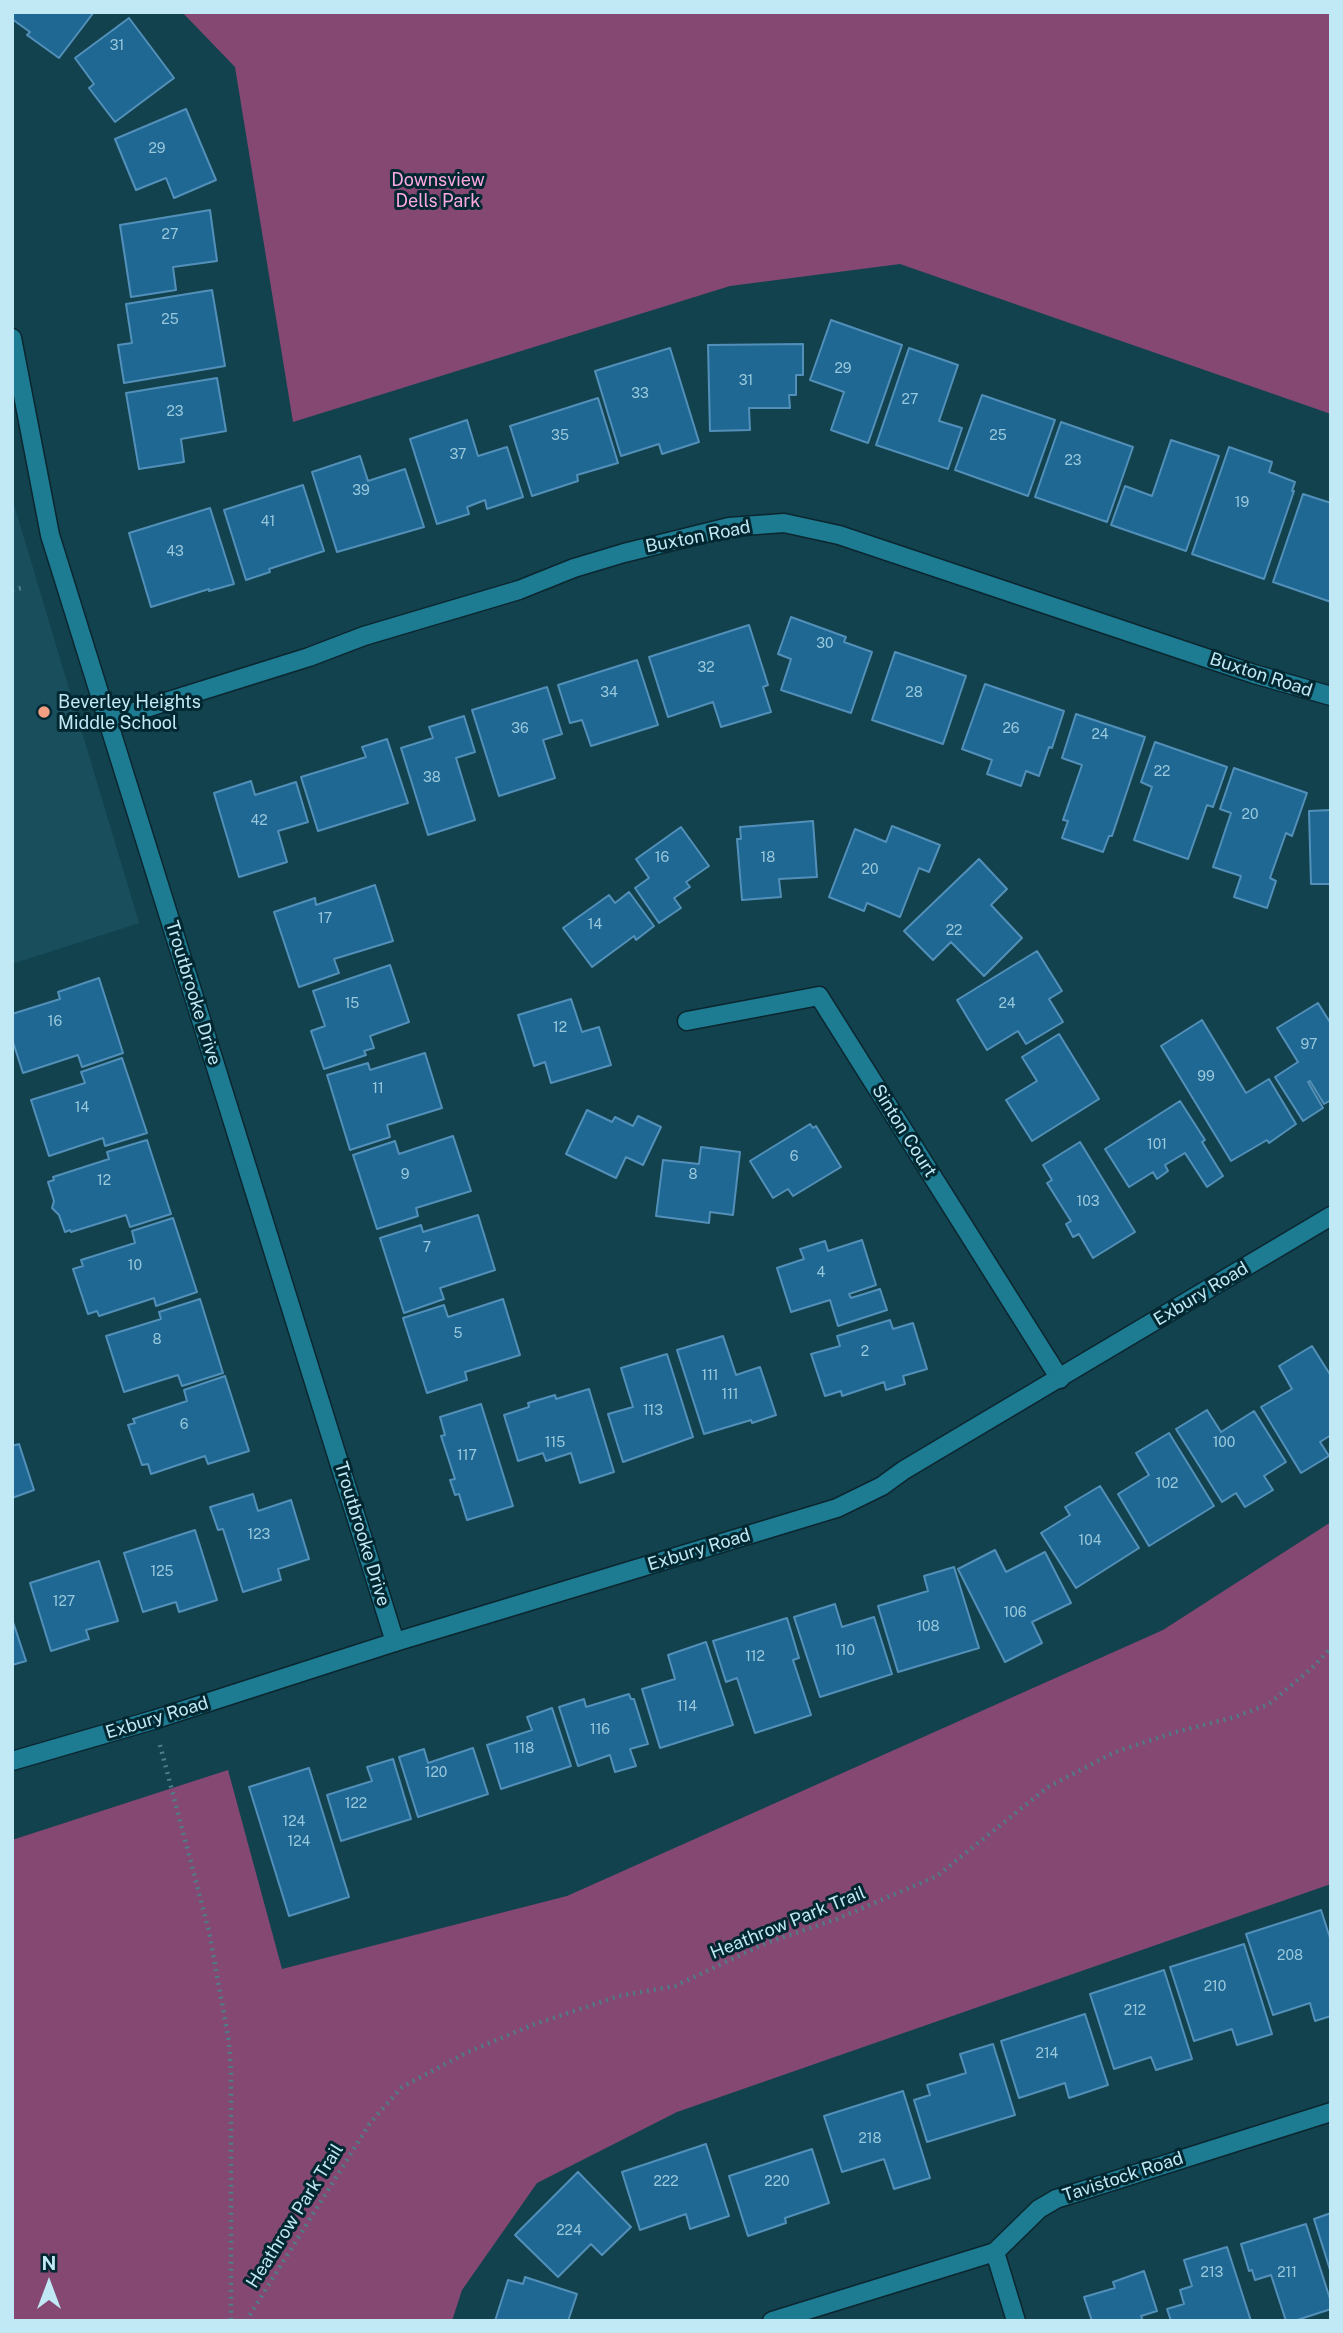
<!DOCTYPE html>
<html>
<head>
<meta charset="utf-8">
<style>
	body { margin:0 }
	#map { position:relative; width:1343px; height:2333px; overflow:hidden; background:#13424f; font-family:"Public Sans",sans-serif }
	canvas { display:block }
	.frame { position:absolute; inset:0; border:14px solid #c0e8f5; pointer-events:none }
	.north { position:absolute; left:14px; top:2249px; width:70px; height:70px; -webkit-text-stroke:5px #012731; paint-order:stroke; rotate:0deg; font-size:19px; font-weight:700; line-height:28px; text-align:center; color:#c0e8f5 }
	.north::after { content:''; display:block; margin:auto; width:24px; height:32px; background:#c0e8f5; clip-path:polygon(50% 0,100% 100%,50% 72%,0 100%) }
</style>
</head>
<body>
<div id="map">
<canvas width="1343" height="2333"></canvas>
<div class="frame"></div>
<div class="north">N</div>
</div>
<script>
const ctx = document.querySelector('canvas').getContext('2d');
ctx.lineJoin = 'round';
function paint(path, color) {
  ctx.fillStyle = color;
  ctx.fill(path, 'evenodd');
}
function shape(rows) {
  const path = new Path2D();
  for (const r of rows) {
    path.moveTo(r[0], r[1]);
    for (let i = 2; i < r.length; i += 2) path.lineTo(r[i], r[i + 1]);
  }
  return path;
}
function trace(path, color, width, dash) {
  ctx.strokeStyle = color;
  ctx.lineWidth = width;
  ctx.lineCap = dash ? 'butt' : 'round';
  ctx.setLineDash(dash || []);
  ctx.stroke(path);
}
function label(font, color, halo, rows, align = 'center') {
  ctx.font = font + ' "Public Sans",sans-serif';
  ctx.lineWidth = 6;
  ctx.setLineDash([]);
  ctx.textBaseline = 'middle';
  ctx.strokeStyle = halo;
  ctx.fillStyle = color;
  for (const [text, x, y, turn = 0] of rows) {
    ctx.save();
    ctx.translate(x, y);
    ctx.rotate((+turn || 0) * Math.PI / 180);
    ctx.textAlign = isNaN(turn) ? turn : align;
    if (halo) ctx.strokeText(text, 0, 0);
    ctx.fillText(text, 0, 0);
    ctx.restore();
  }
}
const built = shape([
	[12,498,139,923,12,964]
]);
const green = shape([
	[182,12,1331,12,1331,414,900,264,730,286,293,422,235,67],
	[1331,1522,1331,1884,677,2112,537,2183,462,2290,452,2321,12,2321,12,1840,228,1770,282,1969,567,1896,1163,1630]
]);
const building = shape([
	[12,12,94,12,59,58,27,35,30,32,12,19,12,12],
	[129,18,174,78,115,122,89,88,94,84,75,58,129,18],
	[186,109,216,180,174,198,166,178,136,190,115,139,186,109],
	[210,210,217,261,173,267,176,290,131,297,120,225,210,210],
	[212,290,225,366,124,383,118,345,132,343,126,304,212,290],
	[831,320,902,345,868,443,831,430,844,392,810,380,831,320],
	[803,344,803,375,796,375,796,395,789,395,790,408,749,408,750,430,710,431,708,345,803,344],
	[670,348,699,442,662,454,659,444,621,456,595,371,670,348],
	[909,348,958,365,939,421,962,428,948,469,876,445,909,348],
	[217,378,226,431,181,439,184,462,139,469,126,393,217,378],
	[982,395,1055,420,1028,496,955,470,982,395],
	[598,398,618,463,577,475,578,481,532,496,510,426,598,398],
	[467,420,478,456,507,447,523,497,487,509,485,500,467,507,469,514,437,524,410,439,467,420],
	[1061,422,1133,447,1107,522,1035,497,1061,422],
	[1171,440,1219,456,1186,551,1111,525,1125,486,1152,496,1171,440],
	[1229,447,1272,462,1269,472,1295,482,1292,491,1294,491,1264,579,1192,554,1229,447],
	[360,456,368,481,405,469,424,527,337,552,312,472,360,456],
	[303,485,324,551,269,569,270,572,246,580,224,510,303,485],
	[1303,494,1331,503,1331,602,1273,582,1303,494],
	[210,508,234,584,209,591,209,589,151,607,129,533,210,508],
	[791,617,846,637,844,642,872,652,851,713,781,690,791,659,778,654,791,617],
	[749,625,768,685,763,687,771,712,721,727,713,702,668,717,649,657,749,625],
	[895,652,966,676,943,744,872,720,895,652],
	[637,660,658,725,591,746,582,720,570,723,558,685,637,660],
	[985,684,1064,711,1052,748,1049,747,1039,776,1026,771,1021,786,987,774,992,760,962,749,985,684],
	[547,687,562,734,543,740,555,778,499,796,472,710,547,687],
	[1076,714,1145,737,1112,836,1109,836,1103,852,1062,838,1068,821,1063,820,1082,765,1062,758,1076,714],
	[464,716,475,752,456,758,475,820,428,835,401,748,433,738,429,727,464,716],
	[387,739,408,803,318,831,301,777,366,757,362,747,387,739],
	[1155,742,1227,767,1213,807,1207,805,1188,859,1134,840,1152,787,1141,782,1155,742],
	[1234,768,1307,793,1292,836,1286,833,1270,878,1276,881,1267,908,1234,897,1241,876,1213,867,1231,813,1220,809,1234,768],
	[251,781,255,795,296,782,308,822,278,831,287,862,239,877,214,793,251,781],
	[1331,810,1331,884,1311,884,1309,811,1331,810],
	[813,821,817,877,779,879,781,897,742,900,737,839,741,839,740,827,813,821],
	[892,826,940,845,929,872,919,868,900,917,867,903,864,911,829,897,855,829,886,842,892,826],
	[681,827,709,866,686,882,690,887,674,898,681,908,659,923,635,888,649,878,636,859,681,827],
	[979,859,1007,889,991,905,1022,938,984,976,951,942,933,960,904,931,979,859],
	[375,885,393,941,334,959,339,973,299,987,274,912,315,898,316,905,375,885],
	[629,892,654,926,636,940,634,936,592,967,563,928,609,895,615,903,629,892],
	[1037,951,1062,991,1049,999,1063,1022,1026,1044,1018,1031,987,1050,957,1000,1037,951],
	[390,965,409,1022,370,1036,374,1048,364,1051,366,1055,324,1069,311,1031,325,1026,313,991,390,965],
	[99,978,123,1053,82,1067,78,1055,23,1073,12,1039,12,1014,60,999,58,992,99,978],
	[571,999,582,1032,599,1027,611,1065,551,1083,545,1062,534,1066,518,1015,571,999],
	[1318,1003,1331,1024,1331,1100,1324,1104,1310,1081,1308,1082,1323,1108,1303,1121,1275,1077,1298,1062,1277,1028,1318,1003],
	[1202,1020,1246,1093,1269,1079,1296,1124,1269,1143,1267,1140,1231,1161,1161,1046,1202,1020],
	[1059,1034,1099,1099,1032,1141,1006,1100,1037,1081,1022,1057,1059,1034],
	[425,1053,442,1108,387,1125,390,1137,350,1150,327,1075,368,1063,370,1070,425,1053],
	[122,1058,147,1133,105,1146,103,1138,49,1156,31,1100,85,1083,81,1072,122,1058],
	[1180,1101,1205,1140,1202,1142,1223,1176,1207,1187,1185,1153,1165,1165,1168,1171,1157,1179,1153,1172,1129,1187,1105,1149,1180,1101],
	[587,1110,612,1122,615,1117,633,1126,638,1116,661,1127,643,1165,626,1157,616,1178,566,1154,587,1110],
	[810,1124,813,1128,816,1126,841,1167,793,1196,788,1189,773,1198,750,1161,810,1124],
	[453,1136,471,1191,416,1208,418,1216,377,1229,353,1155,395,1141,399,1154,453,1136],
	[147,1140,171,1214,130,1227,126,1215,71,1232,70,1230,65,1232,59,1215,52,1208,54,1201,48,1182,54,1180,53,1177,109,1159,107,1152,147,1140],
	[1080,1142,1135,1232,1093,1258,1079,1234,1073,1237,1066,1224,1071,1221,1047,1183,1052,1180,1043,1165,1080,1142],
	[701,1147,740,1152,733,1215,710,1212,709,1223,656,1216,663,1160,699,1164,701,1147],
	[478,1215,495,1270,440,1288,444,1299,404,1313,380,1238,421,1225,423,1232,478,1215],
	[173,1218,197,1292,156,1306,154,1298,99,1316,97,1311,88,1314,73,1269,83,1266,81,1260,135,1243,132,1231,173,1218],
	[862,1240,876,1285,849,1294,851,1298,880,1289,887,1310,838,1326,830,1300,791,1312,777,1268,804,1259,800,1249,825,1241,828,1251,862,1240],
	[200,1299,223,1373,182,1386,178,1375,124,1392,106,1336,161,1319,159,1312,200,1299],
	[503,1299,520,1355,465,1372,467,1380,427,1393,403,1318,444,1305,448,1317,503,1299],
	[890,1320,893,1329,913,1323,927,1369,903,1376,905,1384,886,1390,884,1382,842,1396,841,1391,825,1396,811,1354,840,1346,837,1336,890,1320],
	[723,1336,736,1375,760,1367,776,1415,752,1423,751,1420,704,1434,677,1350,723,1336],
	[1312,1346,1331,1376,1331,1435,1320,1442,1329,1456,1301,1473,1261,1407,1292,1389,1279,1366,1312,1346],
	[667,1354,693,1437,623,1462,608,1414,633,1407,621,1368,667,1354],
	[225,1376,249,1451,208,1464,205,1456,151,1474,148,1464,142,1465,128,1425,135,1423,133,1419,187,1401,184,1390,225,1376],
	[589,1389,614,1472,580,1483,571,1453,546,1461,543,1453,518,1461,504,1415,529,1407,528,1403,555,1395,556,1399,589,1389],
	[481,1404,513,1506,467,1520,459,1494,455,1495,450,1480,455,1479,441,1436,445,1435,440,1417,481,1404],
	[1207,1410,1221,1432,1254,1411,1286,1462,1264,1476,1273,1490,1245,1507,1236,1493,1222,1502,1176,1429,1207,1410],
	[1169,1433,1214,1506,1149,1546,1118,1494,1149,1475,1136,1453,1169,1433],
	[19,1444,34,1490,12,1498,12,1446,19,1444],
	[1100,1486,1139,1548,1076,1588,1041,1533,1070,1515,1065,1507,1100,1486],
	[253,1494,258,1511,291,1500,309,1559,278,1569,281,1580,243,1592,223,1529,218,1530,210,1507,253,1494],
	[195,1530,217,1600,179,1612,176,1602,143,1612,124,1553,195,1530],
	[995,1550,1006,1572,1045,1552,1071,1603,1032,1622,1042,1643,1005,1662,958,1569,995,1550],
	[99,1561,118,1621,86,1630,89,1639,51,1651,30,1583,99,1561],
	[954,1567,979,1648,898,1672,878,1606,928,1591,924,1576,954,1567],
	[835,1604,842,1627,874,1617,892,1674,820,1697,794,1617,835,1604],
	[787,1618,799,1658,793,1660,811,1715,755,1733,737,1678,726,1682,713,1641,787,1618],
	[12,1619,26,1661,12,1665,12,1619],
	[706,1642,733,1725,660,1748,642,1689,675,1679,668,1655,706,1642],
	[629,1694,631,1699,634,1699,648,1744,630,1749,636,1766,615,1772,610,1755,578,1766,559,1707,584,1699,586,1707,629,1694],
	[552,1708,571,1766,501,1789,487,1745,532,1730,527,1717,552,1708],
	[473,1748,488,1794,418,1817,399,1757,424,1749,428,1763,473,1748],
	[393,1759,411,1819,341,1841,327,1795,372,1781,367,1767,393,1759],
	[309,1768,349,1897,289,1916,249,1787,309,1768],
	[1321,1910,1331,1941,1331,2016,1315,2021,1310,2003,1273,2015,1246,1934,1321,1910],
	[1244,1944,1272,2034,1237,2045,1232,2029,1194,2041,1170,1967,1244,1944],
	[1164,1970,1192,2059,1156,2070,1151,2057,1114,2069,1090,1994,1164,1970],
	[1085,2014,1108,2085,1069,2098,1065,2083,1019,2098,1001,2041,1085,2014],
	[993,2044,1015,2115,927,2142,914,2100,930,2095,927,2085,966,2073,960,2054,993,2044],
	[903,2091,930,2178,894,2189,884,2159,842,2172,824,2116,903,2091],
	[706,2144,729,2216,690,2229,686,2214,640,2230,622,2172,706,2144],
	[812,2149,829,2203,785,2218,786,2223,748,2236,729,2176,812,2149],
	[578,2172,631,2227,602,2255,591,2244,558,2277,515,2235,578,2172],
	[1331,2213,1331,2273,1314,2219,1331,2213],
	[1306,2224,1331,2302,1331,2309,1294,2321,1286,2321,1271,2275,1255,2280,1252,2270,1249,2271,1241,2244,1306,2224],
	[1227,2247,1251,2321,1171,2321,1167,2309,1184,2304,1180,2290,1192,2286,1184,2260,1227,2247],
	[1144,2271,1157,2311,1141,2316,1143,2321,1092,2321,1084,2297,1115,2288,1113,2282,1144,2271],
	[525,2277,577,2294,568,2321,495,2321,508,2280,523,2284,525,2277]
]);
const path = shape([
	[12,590,21,588],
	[160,1745,209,1931,229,2042,231,2072,231,2321],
	[246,2321,370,2123,402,2087,468,2052,532,2025,619,1996,675,1986,766,1943,837,1919,937,1876,1048,1787,1115,1752,1176,1732,1235,1717,1269,1704,1312,1668,1331,1648]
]);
const minor = shape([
	[12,338,50,535,395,1642],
	[108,720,309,657,364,636,519,590,574,568,624,553,729,527,784,523,839,535,1254,674,1331,696],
	[687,1021,819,996,1060,1379],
	[995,2252,1016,2321],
	[772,2321,995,2252,1039,2209,1056,2199,1331,2112]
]);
const tertiary = shape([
	[12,1761,153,1720,395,1642,837,1508,882,1486,904,1470,1331,1216]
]);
const markers = [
	[44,712,7,"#f39f83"]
];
const numberNames = [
	["31",117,46],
	["29",157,149],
	["27",170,235],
	["25",170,320],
	["29",843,369],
	["31",746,381],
	["33",640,394],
	["27",910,400],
	["23",175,412],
	["35",560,436],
	["25",998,436],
	["37",458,455],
	["23",1073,461],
	["39",361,491],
	["19",1242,503],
	["41",268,522],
	["43",175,552],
	["30",825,644],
	["32",706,668],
	["34",609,693],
	["28",914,693],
	["36",520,729],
	["26",1011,729],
	["24",1100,735],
	["22",1162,772],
	["38",432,778],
	["20",1250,815],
	["42",259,821],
	["16",662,858],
	["18",768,858],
	["20",870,870],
	["17",325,919],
	["14",595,925],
	["22",954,931],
	["15",352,1004],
	["24",1007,1004],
	["16",55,1022],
	["12",560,1028],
	["97",1309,1045],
	["99",1206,1077],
	["11",378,1089],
	["14",82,1108],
	["101",1157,1145],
	["6",794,1157],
	["9",405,1175],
	["8",693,1175],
	["12",104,1181],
	["103",1088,1202],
	["7",427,1248],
	["10",135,1266],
	["4",821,1273],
	["5",458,1334],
	["8",157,1340],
	["2",865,1352],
	["111",710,1376],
	["111",730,1395],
	["113",653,1411],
	["6",184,1425],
	["115",555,1443],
	["100",1224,1443],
	["117",467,1456],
	["102",1167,1484],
	["123",259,1535],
	["104",1090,1541],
	["125",162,1572],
	["127",64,1602],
	["106",1015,1613],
	["108",928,1627],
	["110",845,1651],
	["112",755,1657],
	["114",687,1707],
	["116",600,1730],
	["118",524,1749],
	["120",436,1773],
	["122",356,1804],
	["124",294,1822],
	["124",299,1842],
	["208",1290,1956],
	["210",1215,1987],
	["212",1135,2011],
	["214",1047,2054],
	["218",870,2139],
	["222",666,2182],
	["220",777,2182],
	["224",569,2231],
	["213",1212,2273],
	["211",1287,2273]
];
const parkNames = [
	["Downsview",438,180],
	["Dells Park",438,201]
];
const streetNames = [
	["Buxton Road",698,537,-11],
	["Buxton Road",1261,675,18],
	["Troutbrooke Drive",193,993,73],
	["Sinton Court",904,1131,58],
	["Exbury Road",1201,1294,-31],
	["Troutbrooke Drive",362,1534,73],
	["Exbury Road",699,1550,-17],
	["Exbury Road",157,1718,-17],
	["Heathrow Park Trail",788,1923,-22],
	["Tavistock Road",1123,2177,-18],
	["Heathrow Park Trail",295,2216,-58]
];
const poiNames = [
	["Beverley Heights",58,702],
	["Middle School",58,723]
];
paint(built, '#194f5d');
paint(green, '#854873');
paint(building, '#1f6893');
trace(building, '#5290b9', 2);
trace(minor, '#0b262e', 21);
trace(tertiary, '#0b262e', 21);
trace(path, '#4f7c89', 4.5, [2, 5]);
trace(minor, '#1d7b92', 18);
trace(tertiary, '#1d7b92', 18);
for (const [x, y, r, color] of markers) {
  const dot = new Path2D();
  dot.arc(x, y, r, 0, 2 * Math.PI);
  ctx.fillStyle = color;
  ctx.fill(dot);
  trace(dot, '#012731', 2.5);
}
label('14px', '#98c8dc', null, numberNames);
label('18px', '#fca8e1', '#012731', parkNames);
label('18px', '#c0e8f5', '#012731', streetNames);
label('18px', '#c0e8f5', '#012731', poiNames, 'left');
</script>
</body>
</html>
